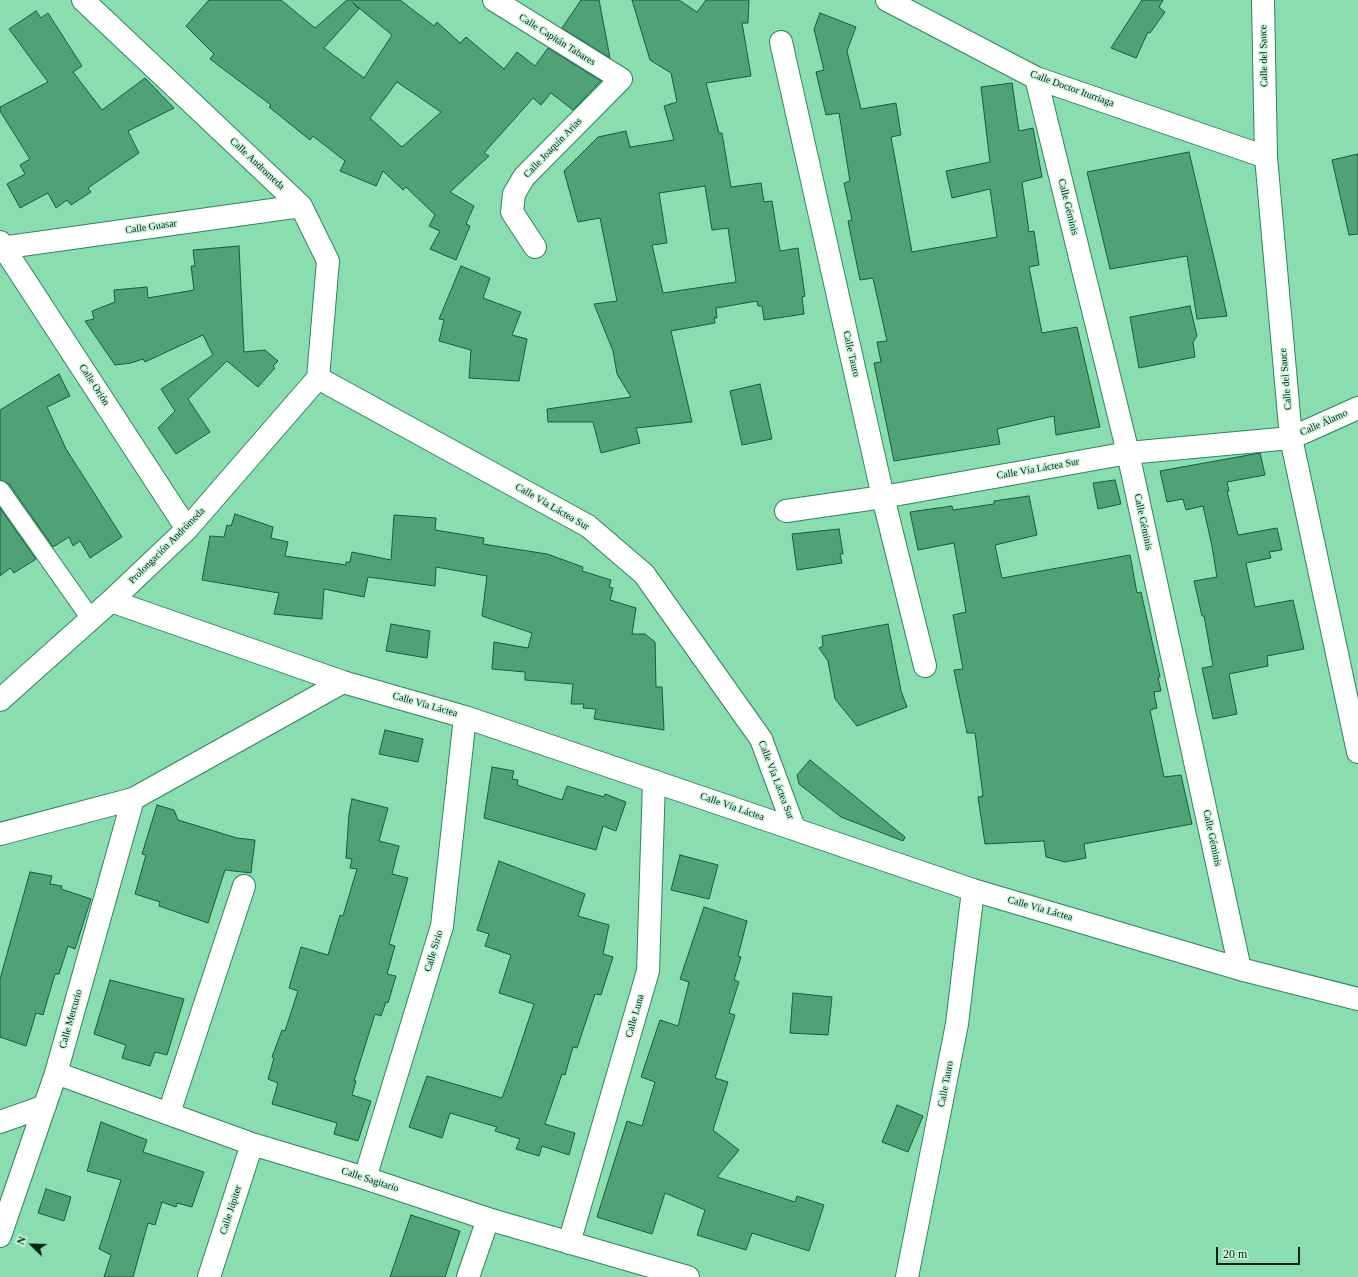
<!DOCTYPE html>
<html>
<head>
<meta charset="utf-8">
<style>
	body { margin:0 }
	#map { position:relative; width:1358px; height:1277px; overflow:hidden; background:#8addae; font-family:"Times New Roman",serif }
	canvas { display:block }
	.north { position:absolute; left:12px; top:1225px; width:40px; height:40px; -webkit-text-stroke:3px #ccf4db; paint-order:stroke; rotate:293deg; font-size:11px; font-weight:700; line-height:16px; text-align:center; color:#002111 }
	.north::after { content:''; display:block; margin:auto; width:14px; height:18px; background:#002111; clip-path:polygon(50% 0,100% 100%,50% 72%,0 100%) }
	.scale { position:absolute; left:1216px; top:1247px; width:84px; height:18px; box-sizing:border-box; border:2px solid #002111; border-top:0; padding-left:5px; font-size:12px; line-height:14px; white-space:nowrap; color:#002111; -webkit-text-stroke:3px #ccf4db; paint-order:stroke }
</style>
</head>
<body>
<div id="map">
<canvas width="1358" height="1277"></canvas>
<div class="north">N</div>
<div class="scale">20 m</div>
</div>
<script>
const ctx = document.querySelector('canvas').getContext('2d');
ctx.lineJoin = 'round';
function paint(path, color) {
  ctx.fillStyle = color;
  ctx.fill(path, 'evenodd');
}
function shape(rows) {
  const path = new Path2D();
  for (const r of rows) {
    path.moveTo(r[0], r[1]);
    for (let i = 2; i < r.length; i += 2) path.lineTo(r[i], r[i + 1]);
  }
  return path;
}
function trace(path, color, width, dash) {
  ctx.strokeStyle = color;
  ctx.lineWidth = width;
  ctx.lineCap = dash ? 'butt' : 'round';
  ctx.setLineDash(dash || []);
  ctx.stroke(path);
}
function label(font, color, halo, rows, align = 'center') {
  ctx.font = font + ' "Times New Roman",serif';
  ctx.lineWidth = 3;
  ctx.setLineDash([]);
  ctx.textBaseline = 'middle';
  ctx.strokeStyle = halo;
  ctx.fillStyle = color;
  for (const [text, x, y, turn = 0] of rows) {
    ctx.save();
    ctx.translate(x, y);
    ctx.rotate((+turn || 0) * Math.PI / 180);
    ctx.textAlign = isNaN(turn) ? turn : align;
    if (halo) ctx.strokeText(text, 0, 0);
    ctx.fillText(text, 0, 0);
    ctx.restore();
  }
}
const building = shape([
	[209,0,281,0,315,28,347,0,400,0,434,26,437,22,460,43,466,37,504,69,517,52,535,66,548,48,601,81,573,110,551,93,541,105,533,98,484,153,489,156,450,192,474,206,466,224,470,226,456,260,430,249,440,231,429,226,435,215,406,187,403,190,383,171,376,186,340,171,345,161,313,136,310,140,269,107,271,105,210,59,214,54,186,26,209,0],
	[353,3,392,35,364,78,324,48,359,9,353,3],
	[397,82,441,112,402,147,370,118,397,82],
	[581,0,599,0,610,58,562,28,581,0],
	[632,0,679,0,697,12,706,0,749,0,748,23,742,23,751,76,706,83,719,133,722,133,731,187,761,183,764,202,772,201,780,251,798,248,805,296,802,297,804,314,764,320,762,306,758,306,757,301,716,308,717,318,714,318,715,323,671,331,692,422,636,428,640,443,601,453,593,422,548,422,547,409,631,397,617,374,613,351,594,304,617,301,600,218,578,222,564,171,598,137,626,131,630,147,674,140,664,106,677,102,671,73,650,60,632,0],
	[705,186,712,230,728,228,736,282,663,293,652,245,667,243,659,193,705,186],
	[1142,0,1163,0,1159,7,1165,12,1150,33,1148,32,1136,58,1111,48,1142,0],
	[36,11,41,18,48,13,82,66,73,72,102,110,145,78,174,108,128,131,139,153,88,188,91,192,71,205,67,200,56,208,48,193,20,208,7,184,25,174,20,165,30,159,0,111,0,107,48,82,9,29,36,11],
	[820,13,856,27,847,51,861,109,896,103,901,135,891,137,912,252,997,237,990,189,952,198,946,171,990,162,981,87,1012,83,1019,131,1033,128,1042,177,1022,182,1029,232,1034,231,1039,265,1029,267,1042,333,1077,327,1100,427,1056,435,1054,416,997,429,1000,444,894,461,874,363,881,362,877,342,887,341,873,278,860,280,848,221,852,220,844,183,850,181,839,113,826,115,816,72,824,70,814,29,820,13],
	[1189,152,1215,262,1227,316,1197,319,1187,256,1110,269,1087,172,1189,152],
	[1358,154,1358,234,1349,235,1332,160,1358,154],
	[239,246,244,352,265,350,278,361,273,366,275,368,258,387,227,361,188,399,210,432,176,454,158,428,175,411,161,389,213,355,203,335,145,362,143,359,131,363,115,365,85,321,94,319,92,311,115,302,114,290,147,287,148,298,194,290,191,266,195,266,193,250,239,246],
	[461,266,490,278,483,298,521,312,512,335,527,339,519,381,469,378,471,350,439,341,444,320,439,319,461,266],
	[1190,306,1197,336,1193,342,1195,357,1139,368,1130,317,1190,306],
	[59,374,70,396,47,407,66,449,122,537,90,558,80,541,73,546,69,537,53,547,9,484,0,480,0,410,59,374],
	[760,384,772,439,742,445,730,391,760,384],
	[1260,453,1265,475,1227,482,1229,491,1227,491,1238,535,1277,528,1282,550,1269,552,1271,558,1246,563,1255,607,1293,600,1304,649,1267,656,1268,666,1229,674,1237,714,1213,719,1202,668,1213,666,1204,616,1202,616,1194,581,1217,577,1212,546,1203,506,1186,510,1183,499,1167,502,1160,471,1260,453],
	[1115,480,1121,504,1098,509,1093,483,1115,480],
	[1029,496,1037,535,995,545,1002,578,1130,555,1137,593,1141,592,1160,677,1158,677,1161,691,1154,692,1157,708,1150,710,1164,777,1181,775,1192,824,1084,844,1086,858,1065,862,1046,857,1044,841,985,844,978,797,983,796,975,733,967,733,954,670,963,669,953,615,966,612,954,543,918,550,910,512,952,506,953,510,994,504,994,501,1029,496],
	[0,508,36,559,14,573,10,568,0,576,0,508],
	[235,514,273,527,271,538,288,542,285,556,346,565,346,562,350,562,352,552,391,560,394,515,436,518,435,530,484,538,483,544,547,554,583,567,582,571,611,580,609,587,613,588,610,600,636,608,632,634,645,634,655,642,656,687,662,687,664,730,594,719,596,709,583,708,584,704,571,704,573,684,525,680,525,672,492,669,494,642,528,648,532,633,482,616,487,576,436,567,435,586,368,577,364,597,324,589,322,619,274,614,279,593,202,580,210,536,224,537,227,525,231,526,235,514],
	[839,529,843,554,840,554,842,563,797,570,792,534,839,529],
	[391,624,430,631,427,658,386,651,391,624],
	[888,624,901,691,907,707,857,726,835,699,828,661,819,648,823,646,822,636,888,624],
	[385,730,423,739,418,762,379,754,385,730],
	[810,760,905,837,903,841,841,817,799,784,797,775,810,760],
	[492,767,514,771,512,779,518,780,517,785,562,800,567,786,604,797,605,794,626,802,616,831,603,826,596,850,484,818,492,767],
	[352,799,388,808,379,841,399,846,392,874,408,878,389,944,395,946,387,974,396,976,388,1003,386,1002,381,1016,375,1014,354,1081,356,1081,352,1095,371,1101,358,1141,334,1134,337,1123,272,1104,278,1083,268,1079,274,1058,272,1057,282,1030,285,1031,298,991,289,988,301,947,328,955,340,915,343,916,357,869,350,868,352,859,346,858,349,814,352,799],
	[157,805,174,810,178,820,237,838,255,840,251,873,225,870,208,923,159,906,160,902,135,894,146,855,142,854,157,805],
	[680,855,718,865,709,899,671,890,680,855],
	[499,861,585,894,578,916,609,925,603,954,613,957,601,995,595,994,577,1048,573,1047,565,1075,562,1074,545,1124,575,1133,569,1155,542,1146,539,1156,516,1149,520,1139,495,1131,497,1127,450,1113,442,1138,409,1127,427,1076,502,1098,510,1076,534,1004,499,993,511,955,485,946,489,934,477,930,499,861],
	[30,872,52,876,50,884,62,886,61,889,91,899,75,949,68,946,59,974,55,974,43,1015,36,1013,26,1046,0,1037,0,979,30,872],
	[704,907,747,921,738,956,741,957,734,980,739,982,729,1013,735,1015,715,1078,728,1082,713,1130,739,1150,717,1177,795,1202,797,1196,824,1205,809,1251,752,1233,746,1250,697,1235,705,1210,665,1193,652,1234,597,1217,627,1121,642,1126,655,1082,641,1077,660,1020,678,1026,689,982,680,979,704,907],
	[110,980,184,999,167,1055,155,1052,150,1066,122,1058,126,1045,94,1034,110,980],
	[793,993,832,997,828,1035,790,1033,793,993],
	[897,1105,923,1116,908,1152,882,1142,897,1105],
	[101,1122,147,1140,143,1152,204,1172,192,1207,177,1203,176,1207,162,1202,155,1225,148,1223,133,1277,104,1277,111,1255,99,1249,121,1180,87,1171,101,1122],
	[46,1189,71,1197,64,1221,38,1213,46,1189],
	[411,1215,460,1231,445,1277,390,1277,411,1215]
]);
const pedestrian = shape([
	[0,490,91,619]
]);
const minor = shape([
	[83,0,301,206,328,261,318,378],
	[494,0,621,79,524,177,514,194,512,212,535,247],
	[887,0,1036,78,1266,157],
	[781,42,883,497,925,666],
	[1036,78,1128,453,1240,969],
	[0,242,187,529],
	[0,248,301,206],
	[318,378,588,526,644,574,761,739,794,828],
	[786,511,883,497,1128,453,1291,438],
	[111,601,343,682,465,717,973,890,1240,969,1358,999],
	[0,700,111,601,187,529,318,378],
	[0,834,133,799,343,682],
	[56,1073,252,1144,365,1178,488,1219,688,1277],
	[169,1113,244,886],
	[0,1122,45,1106],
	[365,1178,442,926,465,717],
	[0,1236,56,1073,133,799],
	[569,1243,648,971,654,781],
	[209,1277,252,1144],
	[468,1277,488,1219],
	[907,1277,957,1024,973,890]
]);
const tertiary = shape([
	[1263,0,1266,157,1291,438,1358,752],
	[1291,438,1358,408]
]);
const streetNames = [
	["Calle Capitán Tabares",557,40,32],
	["Calle del Sauce",1264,56,-91],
	["Calle Doctor Iturriaga",1072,89,20],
	["Calle Joaquín Arias",553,148,-46],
	["Calle Andromeda",257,164,43],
	["Calle Géminis",1068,207,76],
	["Calle Guasar",151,227,-8],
	["Calle Tauro",851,354,77],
	["Calle del Sauce",1286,379,-95],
	["Calle Orión",94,385,57],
	["Calle Álamo",1324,423,-24],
	["Calle Vía Láctea Sur",1038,469,-10],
	["Calle Vía Láctea Sur",552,507,30],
	["Calle Géminis",1143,522,78],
	["Prolongación Andrómeda",167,546,-45],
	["Calle Vía Láctea",425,705,16],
	["Calle Vía Láctea Sur",776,780,69],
	["Calle Vía Láctea",732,807,19],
	["Calle Géminis",1212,838,78],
	["Calle Vía Láctea",1040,909,16],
	["Calle Sirio",434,951,-73],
	["Calle Luna",635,1016,-74],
	["Calle Mercurio",71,1019,-74],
	["Calle Tauro",946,1084,-79],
	["Calle Sagitario",370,1180,18],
	["Calle Júpiter",231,1210,-72]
];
paint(building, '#4fa176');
trace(building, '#1a5b3c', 1);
trace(pedestrian, '#2f845a', 20);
trace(minor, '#2f845a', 24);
trace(tertiary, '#2f845a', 24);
trace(pedestrian, '#fff', 18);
trace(minor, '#fff', 22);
trace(tertiary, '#fff', 22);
label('10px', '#002111', '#ccf4db', streetNames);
</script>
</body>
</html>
